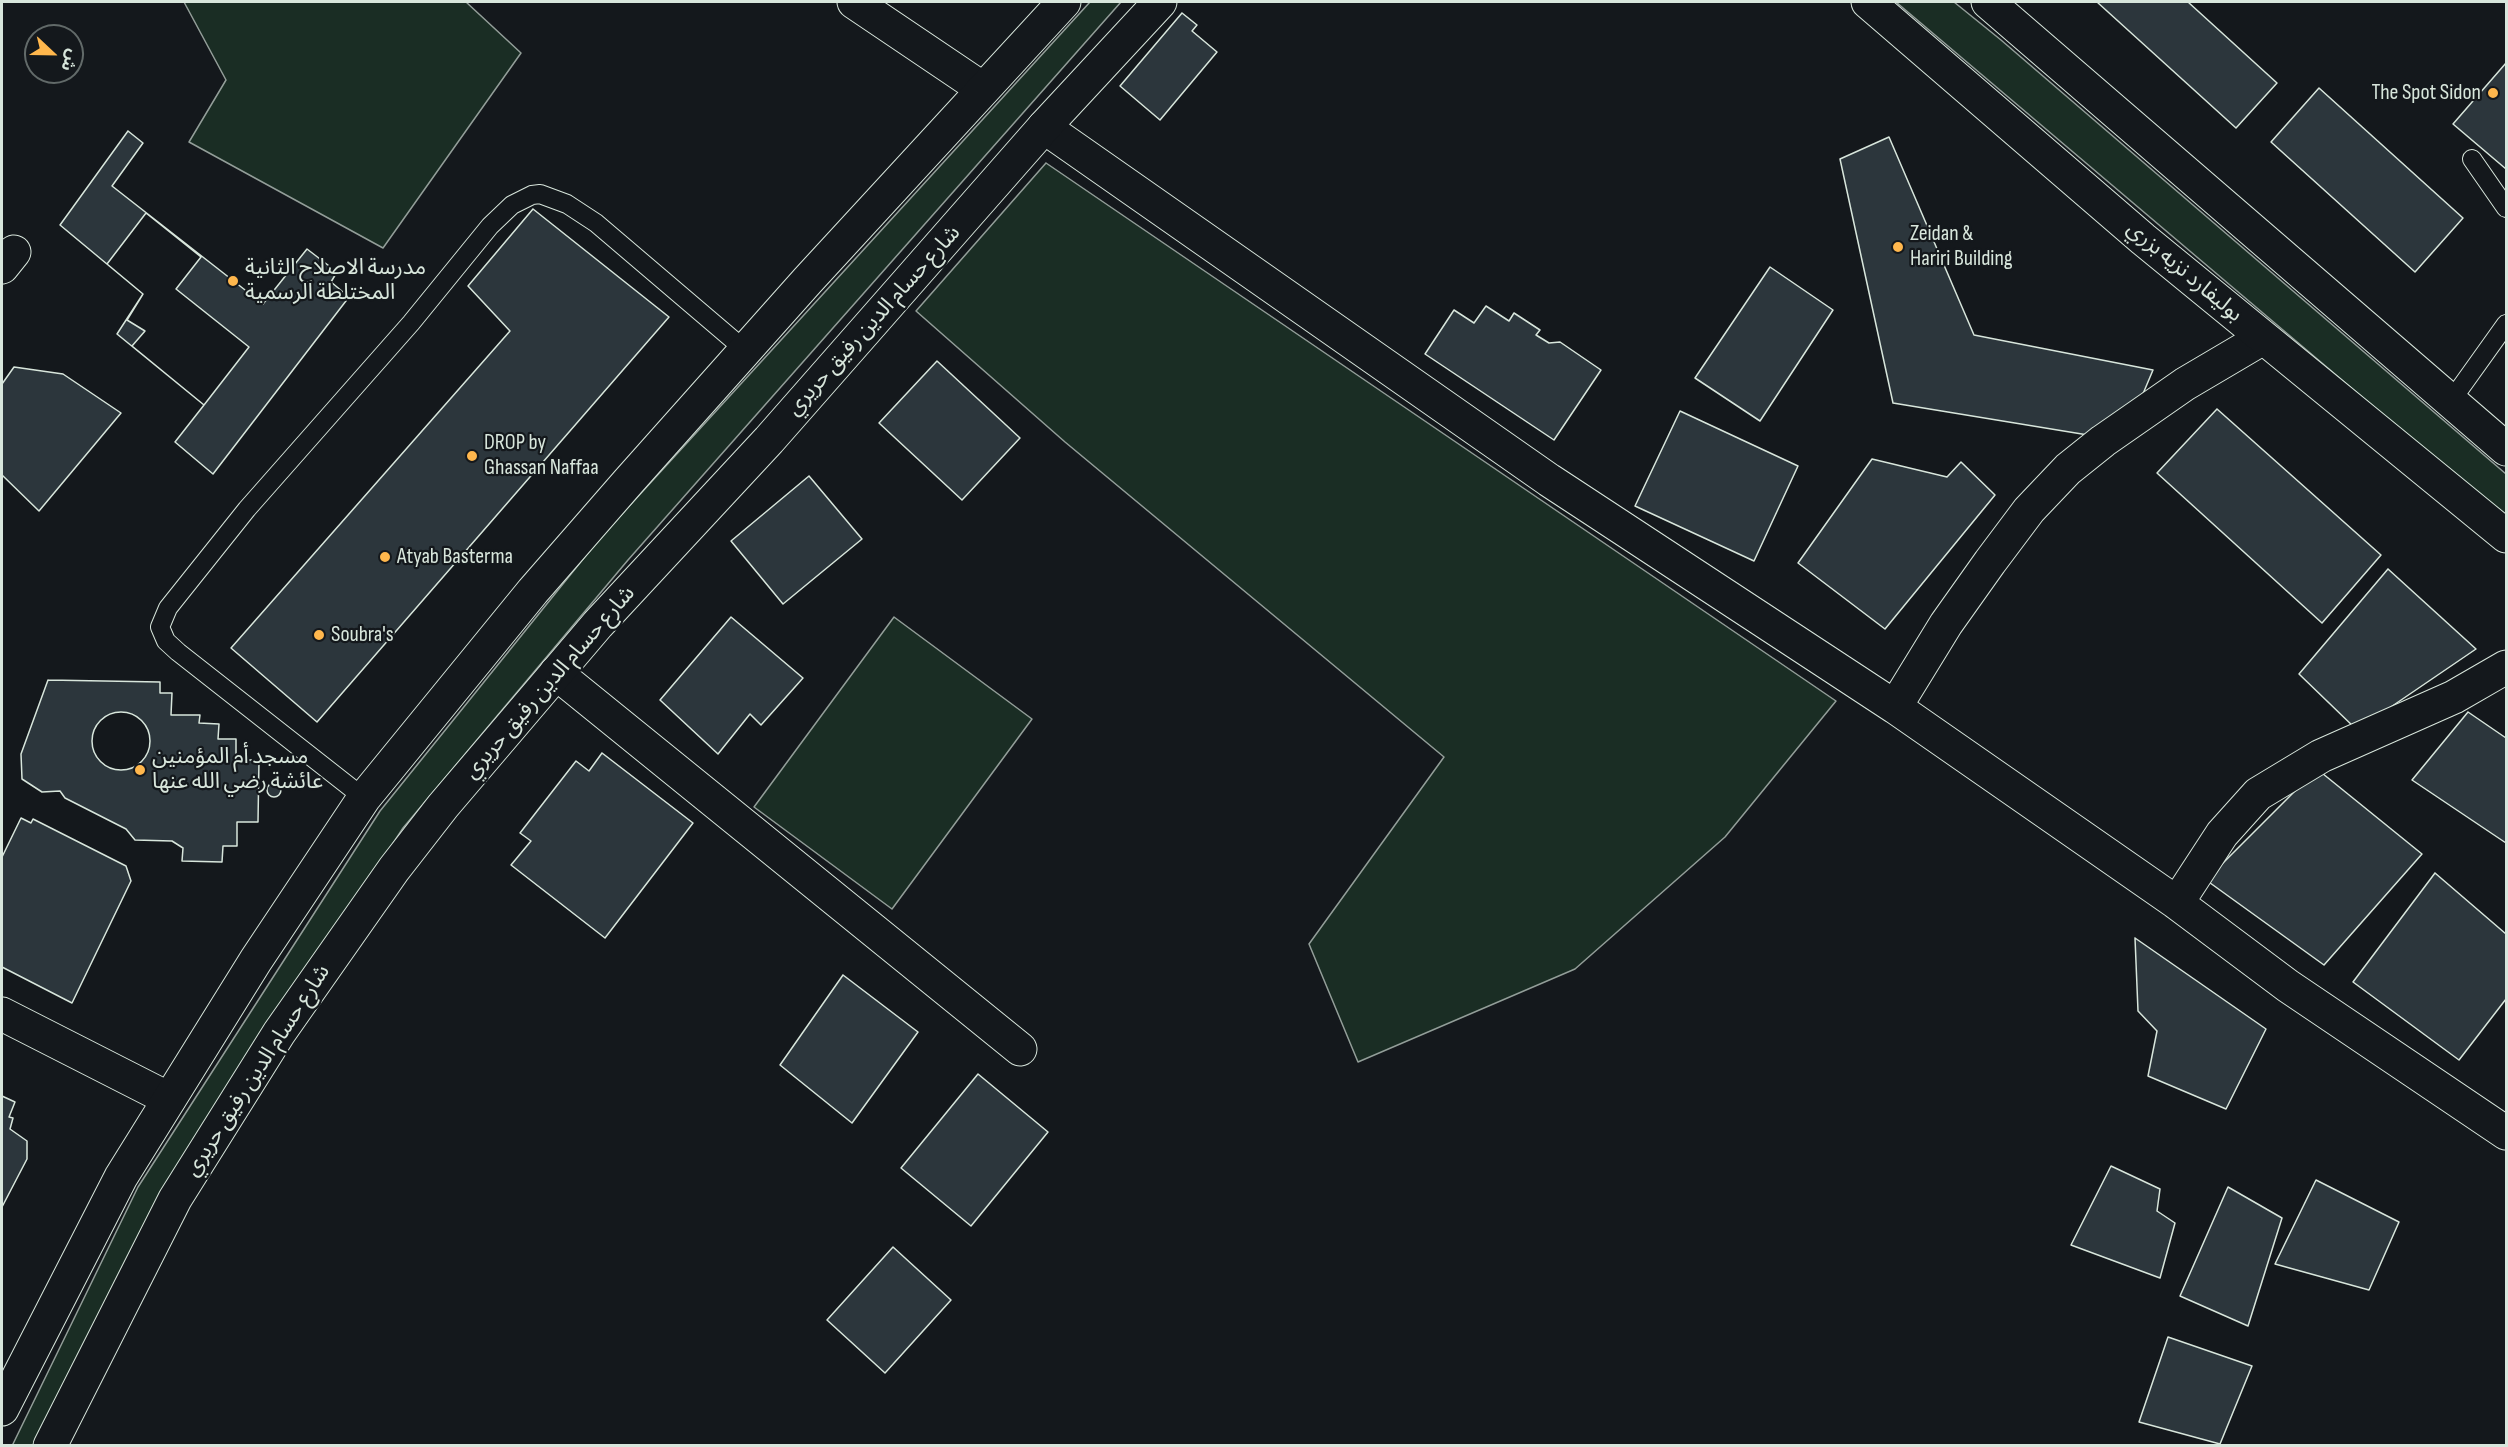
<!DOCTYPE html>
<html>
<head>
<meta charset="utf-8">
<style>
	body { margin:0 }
	#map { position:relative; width:2508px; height:1447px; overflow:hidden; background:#14181c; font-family:"Sofia Sans Condensed","Noto Sans Arabic",sans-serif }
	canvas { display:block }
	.frame { position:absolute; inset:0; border:3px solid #d8e6dc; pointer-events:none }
	.north { position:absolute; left:24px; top:24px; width:60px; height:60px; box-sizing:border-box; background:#14181c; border:2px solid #626a69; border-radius:50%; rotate:112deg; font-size:16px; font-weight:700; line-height:24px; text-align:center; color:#d8e6dc }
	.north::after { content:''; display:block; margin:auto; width:21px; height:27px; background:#ffb74d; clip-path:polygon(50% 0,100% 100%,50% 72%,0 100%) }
</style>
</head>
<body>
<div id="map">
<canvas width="2508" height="1447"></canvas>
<div class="frame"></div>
<div class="north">ش</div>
</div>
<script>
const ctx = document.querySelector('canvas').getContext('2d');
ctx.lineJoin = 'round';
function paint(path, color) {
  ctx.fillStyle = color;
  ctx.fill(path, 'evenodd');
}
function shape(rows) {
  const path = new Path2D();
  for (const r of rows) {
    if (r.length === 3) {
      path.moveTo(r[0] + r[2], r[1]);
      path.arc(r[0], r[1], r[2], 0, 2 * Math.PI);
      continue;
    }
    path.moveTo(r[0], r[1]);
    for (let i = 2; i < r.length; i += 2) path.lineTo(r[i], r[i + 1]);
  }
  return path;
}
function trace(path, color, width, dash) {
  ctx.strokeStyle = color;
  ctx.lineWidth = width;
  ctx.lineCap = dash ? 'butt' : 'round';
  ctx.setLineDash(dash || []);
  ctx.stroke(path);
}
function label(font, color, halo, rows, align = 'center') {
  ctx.font = font + ' "Sofia Sans Condensed","Noto Sans Arabic",sans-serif';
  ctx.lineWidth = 4.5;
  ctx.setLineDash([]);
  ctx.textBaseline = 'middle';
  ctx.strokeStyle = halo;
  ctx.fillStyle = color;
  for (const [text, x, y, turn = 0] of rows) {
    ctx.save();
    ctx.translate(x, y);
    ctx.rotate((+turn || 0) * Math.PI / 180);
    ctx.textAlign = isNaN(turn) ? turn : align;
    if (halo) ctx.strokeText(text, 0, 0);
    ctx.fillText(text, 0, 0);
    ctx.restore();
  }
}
const green = shape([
	[184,2,466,2,521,53,383,248,189,142,226,80,184,2],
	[1090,2,1121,2,628,560,403,828,161,1199,38,1445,12,1446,138,1187,380,811,600,538,1090,2],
	[1896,2,1954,2,2001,40,2506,474,2506,519,1896,2],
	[1046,163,1836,701,1725,837,1575,969,1358,1062,1309,944,1444,757,1065,442,916,311,1046,163],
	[894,617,1032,719,892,909,754,807,894,617]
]);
const building = shape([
	[2097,2,2188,2,2277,83,2236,128,2097,2],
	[1182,13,1197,25,1192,31,1217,52,1160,120,1120,86,1182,13],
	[2506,63,2506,169,2453,124,2506,63],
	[2319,88,2463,218,2415,272,2271,142,2319,88],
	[128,131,143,143,112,186,263,304,307,249,337,272,331,282,349,297,213,474,175,442,204,405,117,334,143,294,60,225,128,131],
	[1889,137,1974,335,2153,370,2137,408,2094,436,1893,403,1840,159,1889,137],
	[533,209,669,317,317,722,231,648,510,331,468,286,533,209],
	[146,213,201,257,176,289,249,347,204,405,132,346,145,331,127,320,143,294,107,264,146,213],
	[1770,267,1833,310,1760,421,1695,378,1770,267],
	[1486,306,1509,321,1514,313,1540,330,1536,335,1549,343,1560,342,1601,370,1554,440,1425,354,1454,310,1474,323,1486,306],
	[937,361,1020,438,962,500,879,423,937,361],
	[14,367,63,374,121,413,39,511,2,475,2,384,14,367],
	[2217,409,2381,555,2322,623,2157,473,2217,409],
	[1680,411,1798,466,1754,561,1635,506,1680,411],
	[1872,459,1947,477,1961,462,1995,495,1885,629,1798,563,1872,459],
	[809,476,862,539,783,604,731,541,809,476],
	[2388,569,2476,649,2357,730,2299,674,2388,569],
	[731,617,803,678,761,725,750,714,718,754,660,700,731,617],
	[48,680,160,682,160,693,172,693,171,715,200,715,199,723,219,724,218,739,236,739,236,760,259,760,258,822,237,822,237,846,223,846,222,862,182,861,183,848,172,841,135,840,126,829,65,798,60,791,42,792,22,779,21,754,48,680],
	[121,741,29],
	[2468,712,2506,738,2506,843,2412,780,2468,712],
	[602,753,693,823,605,938,511,865,531,841,520,833,576,761,589,771,602,753],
	[2317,769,2422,854,2324,965,2206,880,2317,769],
	[274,790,7],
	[21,818,31,823,33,819,126,866,131,881,72,1003,2,967,2,857,21,818],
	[2435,873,2506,934,2506,999,2459,1060,2353,982,2435,873],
	[2135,938,2266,1029,2226,1109,2148,1076,2157,1031,2138,1011,2135,938],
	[843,975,918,1032,852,1123,780,1065,843,975],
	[978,1074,1048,1132,971,1226,901,1168,978,1074],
	[2,1096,15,1102,9,1117,13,1118,10,1129,27,1141,27,1159,2,1207,2,1096],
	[2111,1166,2160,1189,2157,1211,2175,1223,2160,1278,2071,1245,2111,1166],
	[2316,1180,2399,1222,2369,1290,2275,1264,2316,1180],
	[2228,1187,2282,1218,2248,1326,2180,1296,2228,1187],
	[893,1247,951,1300,885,1373,827,1320,893,1247],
	[2168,1337,2252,1366,2220,1444,2139,1422,2168,1337]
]);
const service = shape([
	[2472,159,2506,208],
	[2451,401,2506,324],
	[364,798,178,652,166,641,160,627,168,608,247,509,411,323,490,226,512,205,532,195,540,194,567,204,596,223,745,350]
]);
const minor = shape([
	[854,2,983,89],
	[1044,127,1549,480,1895,707,2177,903,2288,986,2506,1133],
	[2,267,14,252],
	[556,673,1020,1049],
	[1895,707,1946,624,1990,562,2029,510,2068,469,2103,441,2185,384,2263,338],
	[2177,903,2222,834,2258,794,2321,756,2454,697,2506,667],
	[2,1014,169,1099]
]);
const primary = shape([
	[2,1409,121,1177,256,960,364,798,533,591,628,482,808,280,1064,2],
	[50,1446,175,1199,279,1033,394,869,443,806,598,624,769,440,1044,127,1160,2]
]);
const trunk = shape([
	[1868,2,2143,239,2506,536],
	[1988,2,2506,449]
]);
const markers = [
	[2493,93,6,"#ffb74d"],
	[1898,247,6,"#ffb74d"],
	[233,281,6,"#ffb74d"],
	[472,456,6,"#ffb74d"],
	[385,557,6,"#ffb74d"],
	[319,635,6,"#ffb74d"],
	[140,770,6,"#ffb74d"]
];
const poiNames = [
	["The Spot Sidon",2481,93,"right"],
	["Zeidan &",1910,234],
	["Hariri Building",1910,259],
	["مدرسة الاصلاح الثانية",245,268],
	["المختلطة الرسمية",245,293],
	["DROP by",484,443],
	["Ghassan Naffaa",484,468],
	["Atyab Basterma",397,557],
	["Soubra's",331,635],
	["مسجد أم المؤمنين",152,757],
	["عائشة رضي الله عنها",152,782]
];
const streetNames = [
	["بوليفارد نزيه بزري",2184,272,40],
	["شارع حسام الدين رفيق حريري",874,321,-48],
	["شارع حسام الدين رفيق حريري",550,683,-49],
	["شارع حسام الدين رفيق حريري",258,1071,-57]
];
paint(green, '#1a2d24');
trace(green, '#939e99', 1.5);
paint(building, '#2c363c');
trace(building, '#d8e6dc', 1.5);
trace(service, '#d8e6dc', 20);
trace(minor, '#d8e6dc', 35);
trace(primary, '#d8e6dc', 35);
trace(trunk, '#d8e6dc', 35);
trace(service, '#14181c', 18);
trace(minor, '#14181c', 33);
trace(primary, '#14181c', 33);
trace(trunk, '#14181c', 33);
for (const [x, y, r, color] of markers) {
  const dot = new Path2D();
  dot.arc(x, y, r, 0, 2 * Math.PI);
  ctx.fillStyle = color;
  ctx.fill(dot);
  trace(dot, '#14181c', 2);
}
label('22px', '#d8e6dc', '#14181c', poiNames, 'left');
label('22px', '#d8e6dc', '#14181c', streetNames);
</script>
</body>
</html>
